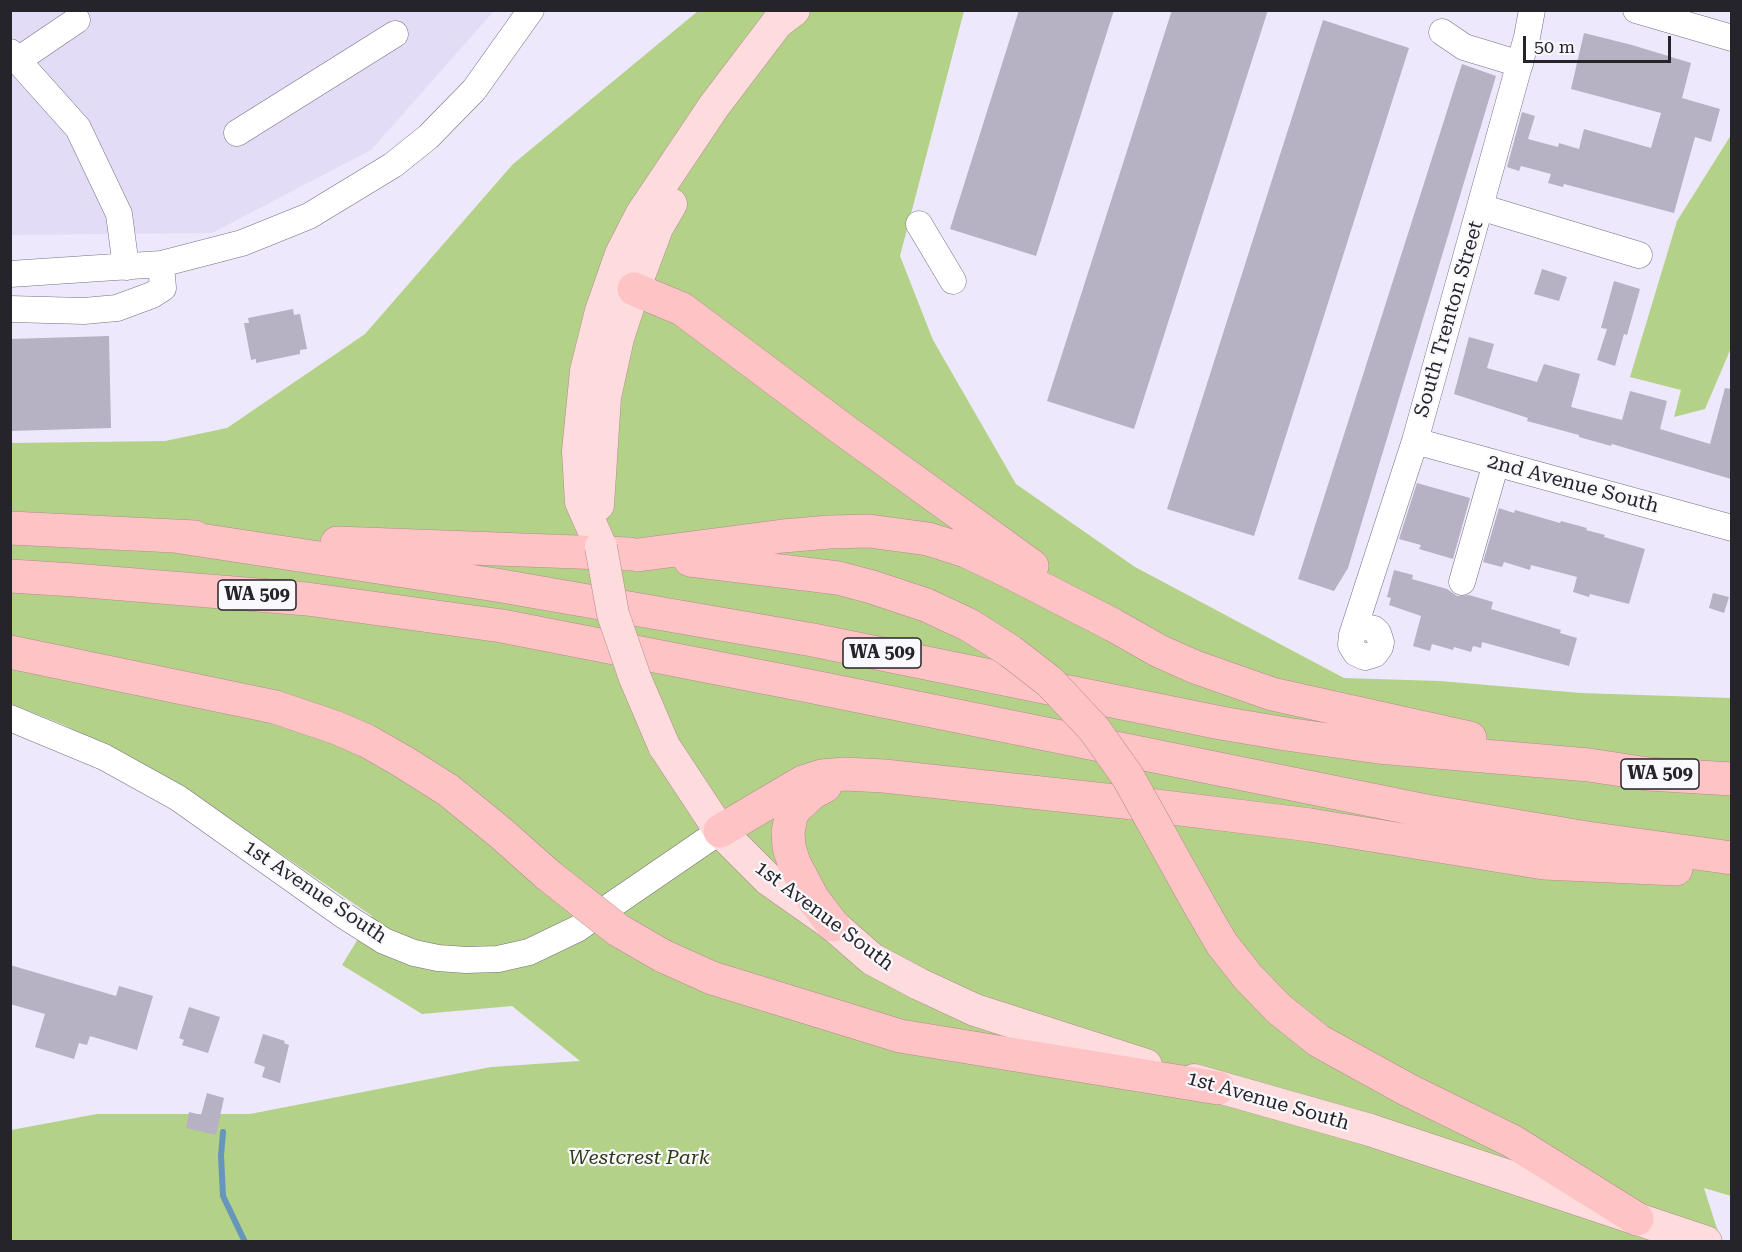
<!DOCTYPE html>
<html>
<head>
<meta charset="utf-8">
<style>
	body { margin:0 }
	#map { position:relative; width:1742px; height:1252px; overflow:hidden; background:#eee8fc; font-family:"Roboto Serif",serif }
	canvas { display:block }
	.frame { position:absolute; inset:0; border:12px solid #26242b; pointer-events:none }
	.scale { position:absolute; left:1523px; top:36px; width:148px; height:27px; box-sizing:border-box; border:3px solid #26242b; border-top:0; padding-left:8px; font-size:18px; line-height:21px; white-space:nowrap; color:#26242b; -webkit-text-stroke:4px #f9f8fc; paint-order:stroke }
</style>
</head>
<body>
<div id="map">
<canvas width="1742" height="1252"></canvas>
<div class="frame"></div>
<div class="scale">50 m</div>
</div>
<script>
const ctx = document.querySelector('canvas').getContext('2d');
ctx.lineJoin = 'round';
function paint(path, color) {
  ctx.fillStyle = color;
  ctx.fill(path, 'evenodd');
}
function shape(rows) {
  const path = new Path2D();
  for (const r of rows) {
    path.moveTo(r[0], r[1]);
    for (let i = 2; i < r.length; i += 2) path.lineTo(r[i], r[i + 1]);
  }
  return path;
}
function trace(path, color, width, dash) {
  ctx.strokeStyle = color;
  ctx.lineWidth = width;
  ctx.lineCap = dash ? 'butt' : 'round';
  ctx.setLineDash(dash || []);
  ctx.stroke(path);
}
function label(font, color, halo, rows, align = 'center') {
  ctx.font = font + ' "Roboto Serif",serif';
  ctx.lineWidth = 4.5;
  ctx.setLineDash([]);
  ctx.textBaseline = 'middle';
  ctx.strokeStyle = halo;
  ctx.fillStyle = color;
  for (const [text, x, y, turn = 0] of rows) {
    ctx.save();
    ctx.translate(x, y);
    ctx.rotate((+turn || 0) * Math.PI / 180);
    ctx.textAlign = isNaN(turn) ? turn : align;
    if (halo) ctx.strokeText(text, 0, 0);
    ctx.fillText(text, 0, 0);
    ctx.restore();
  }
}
const built = shape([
	[10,11,494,11,371,150,212,233,11,235]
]);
const green = shape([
	[698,11,964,11,900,256,933,340,1016,484,1135,567,1344,678,1440,681,1581,693,1731,698,1731,1196,1704,1188,1721,1241,11,1242,11,1130,97,1114,250,1114,491,1067,580,1061,512,1006,422,1014,342,965,372,916,181,786,64,725,11,704,11,443,165,441,227,428,365,334,513,164],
	[1731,135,1731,348,1705,409,1674,417,1681,390,1630,377,1677,221]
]);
const stream = shape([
	[223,1132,221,1156,223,1196,245,1242]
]);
const building = shape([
	[1019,10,1114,10,1036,256,950,229],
	[1172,10,1268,10,1134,429,1047,401],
	[1323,20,1409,48,1254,536,1167,509],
	[1584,33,1632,45,1691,63,1682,98,1720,109,1711,142,1695,137,1674,213,1564,184,1563,187,1548,183,1551,174,1521,166,1519,171,1507,167,1522,112,1535,116,1528,139,1558,147,1559,143,1579,149,1584,129,1651,148,1661,113,1571,89],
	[1462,64,1496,76,1348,568,1334,591,1298,579],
	[1542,269,1567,277,1559,301,1534,294],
	[1614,281,1640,289,1627,335,1624,334,1615,366,1597,360,1607,329,1601,328],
	[293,309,294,315,300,314,307,349,300,350,300,354,256,363,256,359,251,360,244,323,249,323,248,318],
	[109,336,111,428,10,431,10,339],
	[1469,337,1494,344,1487,368,1537,382,1544,364,1580,374,1571,407,1622,420,1630,391,1667,401,1660,429,1710,444,1725,388,1731,389,1731,479,1612,444,1611,446,1579,437,1579,435,1527,421,1528,418,1454,394],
	[1417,483,1470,498,1453,559,1419,549,1421,545,1399,539],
	[1499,508,1514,513,1515,510,1560,523,1561,521,1587,528,1586,530,1605,535,1604,537,1645,549,1629,604,1590,594,1589,597,1573,592,1577,577,1531,565,1530,570,1504,562,1502,567,1483,562],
	[1394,570,1413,575,1412,579,1447,589,1457,596,1469,595,1493,602,1491,609,1561,630,1560,633,1577,638,1569,666,1482,642,1481,648,1473,646,1471,652,1454,647,1453,650,1432,644,1430,651,1413,646,1421,616,1389,605,1391,598,1387,597],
	[1713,593,1729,597,1724,613,1709,608],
	[10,965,116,996,119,986,153,996,137,1050,90,1036,87,1045,79,1043,74,1059,35,1047,45,1014,10,1004],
	[189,1007,220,1017,208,1053,182,1045,184,1040,179,1038],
	[263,1034,285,1041,284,1043,289,1045,280,1083,262,1077,265,1067,254,1063],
	[207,1093,224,1098,216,1135,186,1128,189,1112,201,1115]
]);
const minor = shape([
	[1636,10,1732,38],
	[1442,32,1464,47,1520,64],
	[10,52,78,128,119,214,126,267],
	[18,60,77,20],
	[237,133,395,34],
	[1480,207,1639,255],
	[919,224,953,281],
	[10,274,161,264,242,243,309,216,393,165,428,137,474,90,531,10],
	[10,309,84,311,117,308,152,295,163,288,161,264],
	[1415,441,1732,528],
	[1462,582,1496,463],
	[1356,625,1374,629,1378,633,1381,642,1380,647,1375,654,1365,657,1356,653,1351,645,1352,635,1415,441,1527,37,1532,10],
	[10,718,104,757,178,798,343,915,384,941,414,953,438,958,466,960,498,959,529,952,577,929,720,831]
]);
const major = shape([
	[598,505,605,397,618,338,634,289,657,228,671,204],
	[601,547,581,502,578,451,586,371,601,311,621,254,641,215,714,106,777,23,794,10],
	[664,746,720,831,769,880,833,925,872,959,919,984,975,1010,1146,1065],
	[1194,1080,1370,1130,1706,1242]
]);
const highway = shape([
	[634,289,682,309,841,428,1032,566],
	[10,528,195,537],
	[174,536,496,585,813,640,1221,723,1286,734,1378,747,1589,765,1648,774,1732,779],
	[337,543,630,554],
	[638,555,783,536,829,532,869,531,928,539,966,551,1010,572,1113,625,1159,651,1195,667,1272,694,1470,738],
	[690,560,838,578,872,587,926,605],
	[10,576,74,580,307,599,502,626,814,687,1426,811,1587,838,1732,858],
	[10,652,275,707,337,728,367,741,402,761,448,790,502,834,548,875],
	[825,786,812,793,792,812,788,832,789,847,794,863,813,899,833,925],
	[720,831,803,782,822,776,845,774,884,776,1124,802,1310,825,1544,863,1676,869],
	[1201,908,1222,944,1248,977,1279,1009,1319,1041,1408,1090,1512,1141,1637,1219],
	[663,956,712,978,900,1036,1218,1088]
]);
const majorBridge = shape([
	[601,547,613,614,635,678,664,746]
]);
const highwayBridge = shape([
	[926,605,969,625,1010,651,1050,682,1094,729,1128,777,1201,908],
	[548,875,618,930,663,956]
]);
const shields = [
	[257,595,78],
	[882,653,78],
	[1660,774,78]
];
const shieldNames = [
	["WA 509",257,595],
	["WA 509",882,653],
	["WA 509",1660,774]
];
const streetNames = [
	["South Trenton Street",1449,319,-74],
	["2nd Avenue South",1573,484,15],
	["1st Avenue South",315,892,34],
	["1st Avenue South",824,916,37],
	["1st Avenue South",1268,1101,16]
];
const parkNames = [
	["Westcrest Park",639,1158]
];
paint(built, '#e3dcf6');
paint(green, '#b4d188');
trace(stream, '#6696ba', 6);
paint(building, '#b6b1c3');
trace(minor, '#746f80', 27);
trace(major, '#b28b8e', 33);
trace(highway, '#b28b8e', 34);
trace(minor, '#fff', 26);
trace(major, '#fedbdc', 32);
trace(highway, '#fec3c4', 33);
trace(majorBridge, '#b28b8e', 33, []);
trace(highwayBridge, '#b28b8e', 34, []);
trace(majorBridge, '#fedbdc', 32);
trace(highwayBridge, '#fec3c4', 33);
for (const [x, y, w] of shields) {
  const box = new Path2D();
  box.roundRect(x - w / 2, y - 15, w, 30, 4.5);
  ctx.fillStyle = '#f9f8fc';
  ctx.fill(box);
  trace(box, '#26242b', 1.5);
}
label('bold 18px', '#26242b', null, shieldNames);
label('20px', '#26242b', '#f9f8fc', streetNames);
label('italic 20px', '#2e3b16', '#f9f8fc', parkNames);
</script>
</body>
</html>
